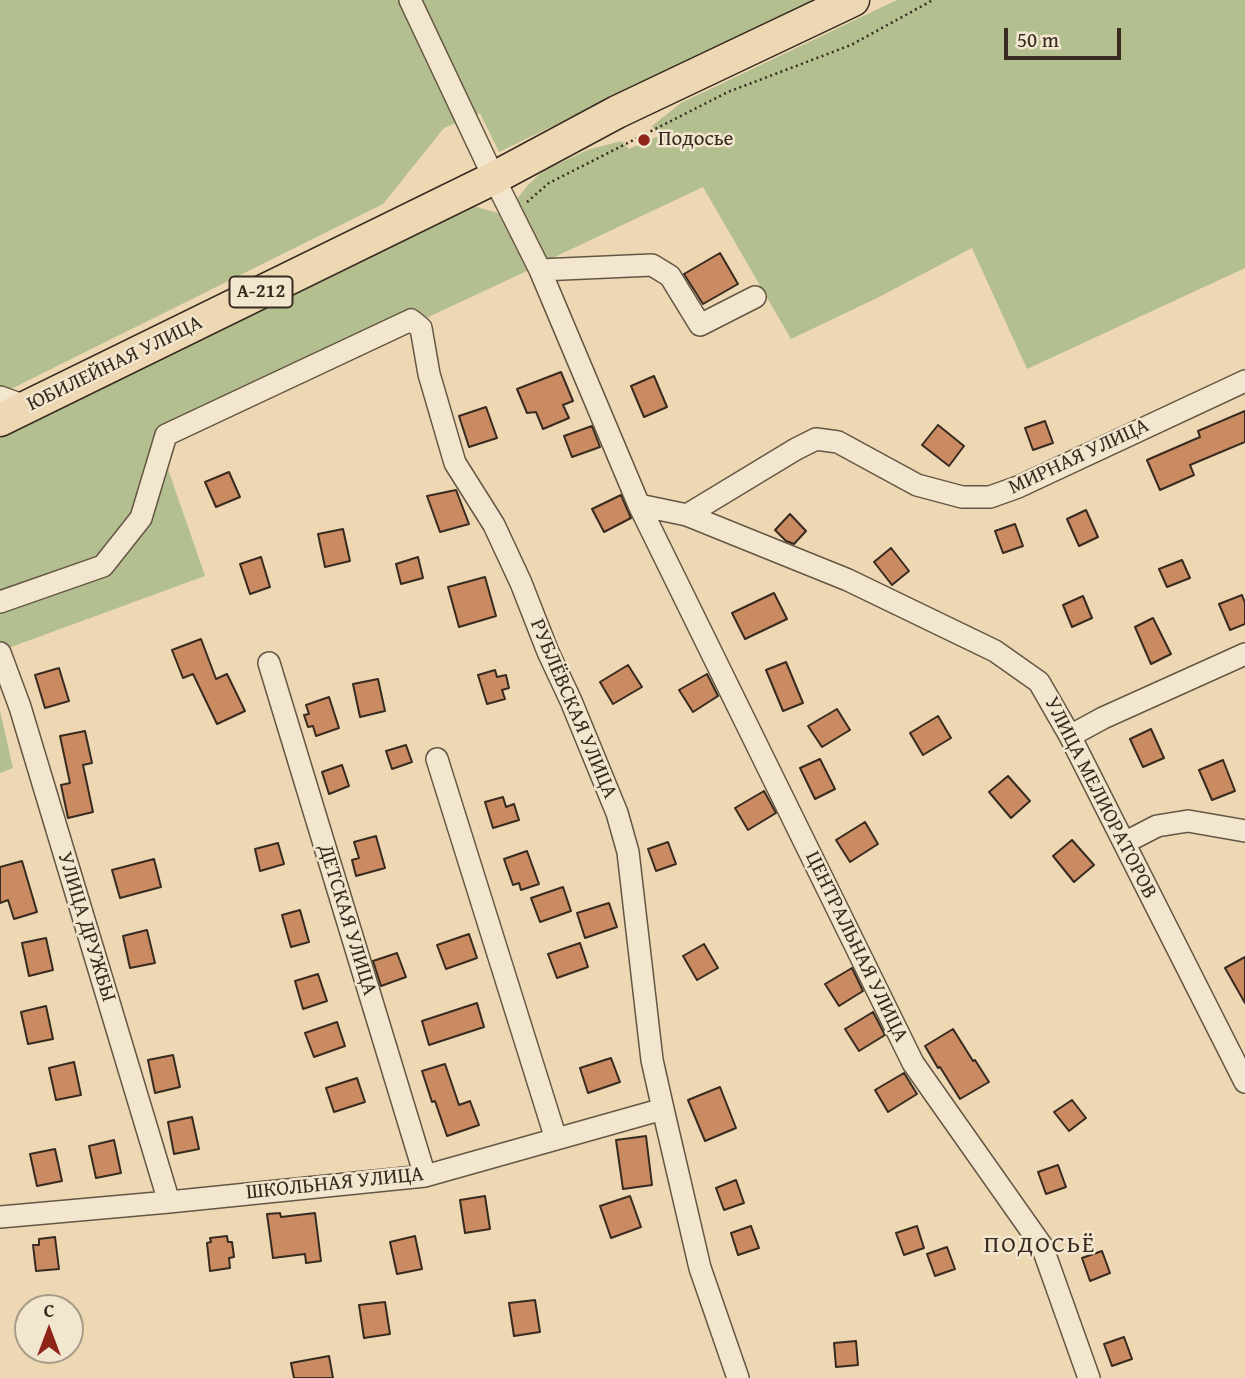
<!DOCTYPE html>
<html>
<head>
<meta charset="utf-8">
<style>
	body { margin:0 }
	#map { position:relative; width:1245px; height:1378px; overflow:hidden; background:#edd8b3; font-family:"Gentium Book Plus",serif }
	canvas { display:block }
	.north { position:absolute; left:14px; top:1294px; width:70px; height:70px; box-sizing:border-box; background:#f3e6ce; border:2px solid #a89b88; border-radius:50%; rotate:0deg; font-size:19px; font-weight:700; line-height:28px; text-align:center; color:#372a1f }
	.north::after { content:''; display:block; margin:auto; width:24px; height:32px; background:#8f2418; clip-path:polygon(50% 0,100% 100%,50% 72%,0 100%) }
	.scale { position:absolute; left:1004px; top:28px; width:117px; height:32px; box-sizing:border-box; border:4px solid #372a1f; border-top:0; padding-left:9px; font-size:21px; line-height:24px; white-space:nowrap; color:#372a1f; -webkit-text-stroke:5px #f3e6ce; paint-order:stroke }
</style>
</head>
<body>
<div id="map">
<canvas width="1245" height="1378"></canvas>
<div class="north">С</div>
<div class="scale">50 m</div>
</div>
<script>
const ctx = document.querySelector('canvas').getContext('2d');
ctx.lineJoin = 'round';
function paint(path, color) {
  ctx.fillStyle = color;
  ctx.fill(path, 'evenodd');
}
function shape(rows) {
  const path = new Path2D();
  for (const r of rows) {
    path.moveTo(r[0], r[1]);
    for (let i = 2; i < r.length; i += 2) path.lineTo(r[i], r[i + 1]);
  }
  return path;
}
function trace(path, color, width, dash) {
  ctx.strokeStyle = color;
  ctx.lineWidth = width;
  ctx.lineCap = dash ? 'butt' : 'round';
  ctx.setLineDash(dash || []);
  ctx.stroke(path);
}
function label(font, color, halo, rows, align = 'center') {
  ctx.font = font + ' "Gentium Book Plus",serif';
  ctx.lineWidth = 5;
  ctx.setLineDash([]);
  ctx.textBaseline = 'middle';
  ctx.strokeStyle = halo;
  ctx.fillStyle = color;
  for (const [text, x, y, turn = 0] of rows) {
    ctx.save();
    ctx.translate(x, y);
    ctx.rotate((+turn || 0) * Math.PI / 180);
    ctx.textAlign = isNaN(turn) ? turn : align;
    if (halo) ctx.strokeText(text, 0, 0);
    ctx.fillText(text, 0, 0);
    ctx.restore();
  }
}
const green = shape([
	[0,0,813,0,499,152,480,113,444,128,383,204,5,392,0,389],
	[897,0,1245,0,1245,268,1027,369,972,248,877,298,791,339,703,187,544,262,513,204,528,185,543,171,590,149,622,141,629,149,659,136,652,126,681,103],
	[466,204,498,213,529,270,159,443,205,576,0,651,0,438,174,347],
	[0,711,13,768,0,773]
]);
const building = shape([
	[720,253,738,284,703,304,684,274,720,253],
	[561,372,573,401,563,405,569,418,543,429,536,412,527,413,517,389,561,372],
	[654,376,667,407,644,417,631,386,654,376],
	[486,407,497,438,469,447,459,416,486,407],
	[1245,411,1245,442,1190,465,1194,475,1160,490,1147,460,1200,437,1198,431,1245,411],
	[1045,421,1053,443,1033,450,1025,428,1045,421],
	[938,425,964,446,949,466,922,445,938,425],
	[592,426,600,447,572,457,564,436,592,426],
	[229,472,240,497,216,507,205,482,229,472],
	[456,490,469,524,440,532,427,496,456,490],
	[621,495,631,518,604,532,592,509,621,495],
	[1086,510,1098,537,1079,546,1067,519,1086,510],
	[790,514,806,531,794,544,786,541,775,530,790,514],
	[1015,524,1023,546,1003,553,995,531,1015,524],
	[343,529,350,561,325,567,318,534,343,529],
	[891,548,909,571,892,585,874,562,891,548],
	[261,557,270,587,250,594,240,564,261,557],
	[418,557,423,578,401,584,396,564,418,557],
	[1182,560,1190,578,1167,587,1159,569,1182,560],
	[485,577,496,616,459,627,448,587,485,577],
	[774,593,787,619,745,639,732,613,774,593],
	[1242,595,1245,603,1245,624,1230,630,1219,604,1242,595],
	[1083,596,1092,618,1072,627,1063,605,1083,596],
	[1153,618,1171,654,1151,664,1135,627,1153,618],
	[201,639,216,679,227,674,245,711,217,724,193,674,183,678,172,650,201,639],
	[786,662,803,703,783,711,766,670,786,662],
	[628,665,642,687,613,704,600,682,628,665],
	[59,668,69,701,45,708,35,675,59,668],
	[495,670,497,677,506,675,509,688,502,690,505,699,487,704,478,675,495,670],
	[707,674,718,696,693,712,679,690,707,674],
	[378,679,385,711,360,717,353,684,378,679],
	[329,697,339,728,316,736,313,726,308,727,304,715,309,714,306,705,329,697],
	[837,709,850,730,822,747,808,726,837,709],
	[938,716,951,738,923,755,910,733,938,716],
	[1151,729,1164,758,1143,767,1130,739,1151,729],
	[85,731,92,763,83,765,93,812,68,818,61,785,70,783,60,736,85,731],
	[406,745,412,762,392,769,386,751,406,745],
	[820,759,835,789,815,799,800,768,820,759],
	[1223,760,1235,791,1212,800,1199,770,1223,760],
	[342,765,349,786,329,794,322,772,342,765],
	[1008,776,1030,801,1011,818,989,792,1008,776],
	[764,791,776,813,748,830,735,808,764,791],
	[503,797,506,807,514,804,519,820,493,828,485,802,503,797],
	[865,822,878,844,850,862,836,840,865,822],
	[376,836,385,868,356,876,352,860,359,858,354,842,376,836],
	[1072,840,1094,865,1074,882,1053,856,1072,840],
	[668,842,676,864,656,871,648,849,668,842],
	[278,843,284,864,260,871,255,849,278,843],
	[527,851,539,884,521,890,519,883,513,885,504,859,527,851],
	[154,859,161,887,120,898,112,870,154,859],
	[22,861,37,912,14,919,8,900,0,903,0,867,22,861],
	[563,887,571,911,540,922,531,898,563,887],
	[609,903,617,927,585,938,577,913,609,903],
	[300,910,309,942,291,947,282,915,300,910],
	[147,930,155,963,130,968,123,936,147,930],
	[469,934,477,958,446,969,437,945,469,934],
	[46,938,53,970,29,976,22,943,46,938],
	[580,943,588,967,557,978,548,954,580,943],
	[704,944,718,968,697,980,683,956,704,944],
	[397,953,406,977,381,986,373,961,397,953],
	[1245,957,1245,1003,1225,968,1245,957],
	[852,968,863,991,839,1006,825,984,852,968],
	[318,974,327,1001,303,1009,295,981,318,974],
	[477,1003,484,1027,429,1045,422,1021,477,1003],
	[46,1006,53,1039,28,1044,21,1012,46,1006],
	[873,1012,885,1035,859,1051,845,1029,873,1012],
	[337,1022,345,1046,314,1057,305,1033,337,1022],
	[953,1029,973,1061,975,1060,989,1082,960,1099,940,1067,938,1068,925,1046,953,1029],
	[173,1055,180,1087,155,1093,148,1060,173,1055],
	[611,1058,620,1082,588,1093,580,1068,611,1058],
	[74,1062,81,1095,56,1100,49,1068,74,1062],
	[445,1064,459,1105,470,1101,479,1125,447,1136,435,1101,432,1102,422,1071,445,1064],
	[904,1073,917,1094,888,1112,875,1090,904,1073],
	[357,1078,365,1102,334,1112,326,1088,357,1078],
	[720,1087,736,1128,705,1141,688,1100,720,1087],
	[1072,1100,1086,1118,1069,1131,1054,1112,1072,1100],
	[192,1117,199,1149,174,1154,168,1122,192,1117],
	[646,1136,652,1185,623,1189,616,1140,646,1136],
	[114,1140,121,1173,96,1178,89,1146,114,1140],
	[55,1149,62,1181,37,1186,30,1154,55,1149],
	[1058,1165,1066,1187,1046,1194,1038,1172,1058,1165],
	[736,1180,744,1203,724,1210,716,1188,736,1180],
	[485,1196,490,1229,465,1233,460,1200,485,1196],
	[630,1196,641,1227,611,1238,600,1206,630,1196],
	[280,1213,281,1217,315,1213,321,1261,306,1263,305,1254,273,1258,267,1214,280,1213],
	[751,1226,759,1248,738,1255,731,1233,751,1226],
	[917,1226,924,1248,904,1255,896,1233,917,1226],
	[227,1236,228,1242,232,1242,234,1257,229,1258,230,1268,210,1271,207,1243,211,1242,210,1238,227,1236],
	[415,1236,422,1269,397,1274,390,1242,415,1236],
	[55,1237,59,1269,36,1271,33,1245,39,1245,39,1239,55,1237],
	[947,1247,955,1269,935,1276,927,1254,947,1247],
	[1102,1251,1110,1273,1090,1281,1082,1258,1102,1251],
	[535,1300,540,1332,514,1336,509,1303,535,1300],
	[385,1302,390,1334,364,1338,359,1305,385,1302],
	[1124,1337,1132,1359,1112,1366,1104,1344,1124,1337],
	[856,1341,858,1365,836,1367,834,1343,856,1341],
	[329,1356,333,1378,294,1378,291,1363,329,1356]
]);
const path = shape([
	[527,202,549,183,728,92,851,45,933,0]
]);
const minor = shape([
	[410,0,494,178,540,270,639,505,913,1063,1042,1246,1089,1378],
	[540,270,652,265,670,276,700,325,755,297],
	[0,397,28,407],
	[639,505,687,515,848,580,995,651,1039,682,1070,736,1245,1082],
	[687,515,796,449,816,439,838,442,917,485,962,497,990,497,1018,487,1245,381],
	[0,602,103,566,141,518,166,435,411,320,421,328,429,374,455,463,494,525,521,583,548,652,571,701,617,813,628,852,652,1060,663,1109,700,1268,738,1378],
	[0,653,20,707,169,1202],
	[269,663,425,1176],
	[1070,736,1103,718,1245,654],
	[437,759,556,1139],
	[1124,843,1157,826,1188,821,1245,831],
	[0,1217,169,1202,425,1176,663,1109]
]);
const highway = shape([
	[0,420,494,178,617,112,853,0]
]);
const markers = [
	[644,140,7,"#8f2418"]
];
const shields = [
	[261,292,63]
];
const shieldNames = [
	["А-212",261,292]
];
const poiNames = [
	["Подосье",658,140]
];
const streetNames = [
	["ЮБИЛЕЙНАЯ УЛИЦА",115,364,-26],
	["МИРНАЯ УЛИЦА",1079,457,-25],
	["РУБЛЁВСКАЯ УЛИЦА",573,709,67],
	["УЛИЦА МЕЛИОРАТОРОВ",1100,798,63],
	["ДЕТСКАЯ УЛИЦА",347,920,73],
	["УЛИЦА ДРУЖБЫ",86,927,73],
	["ЦЕНТРАЛЬНАЯ УЛИЦА",856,947,64],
	["ШКОЛЬНАЯ УЛИЦА",335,1184,-6]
];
const quarterNames = [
	["ПОДОСЬЁ",1040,1246]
];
paint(green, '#b4bf8f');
paint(building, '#ca8b62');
trace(building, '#372a1f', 2);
trace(minor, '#645644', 24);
trace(highway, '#372a1f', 35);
trace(path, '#372a1f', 2.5, [2, 3.5]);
trace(minor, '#f3e6ce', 21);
trace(highway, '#edd8b3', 32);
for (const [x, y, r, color] of markers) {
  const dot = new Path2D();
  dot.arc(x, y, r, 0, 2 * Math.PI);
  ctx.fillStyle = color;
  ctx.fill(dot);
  trace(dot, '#f3e6ce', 2.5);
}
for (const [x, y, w] of shields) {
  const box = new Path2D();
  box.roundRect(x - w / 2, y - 15.5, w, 31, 5);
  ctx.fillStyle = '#f3e6ce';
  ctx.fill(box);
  trace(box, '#372a1f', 2);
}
label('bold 19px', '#372a1f', null, shieldNames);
label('21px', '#372a1f', '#f3e6ce', poiNames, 'left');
label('21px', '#372a1f', '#f3e6ce', streetNames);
ctx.letterSpacing = '2px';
label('24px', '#372a1f', '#f3e6ce', quarterNames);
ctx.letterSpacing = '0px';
</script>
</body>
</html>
